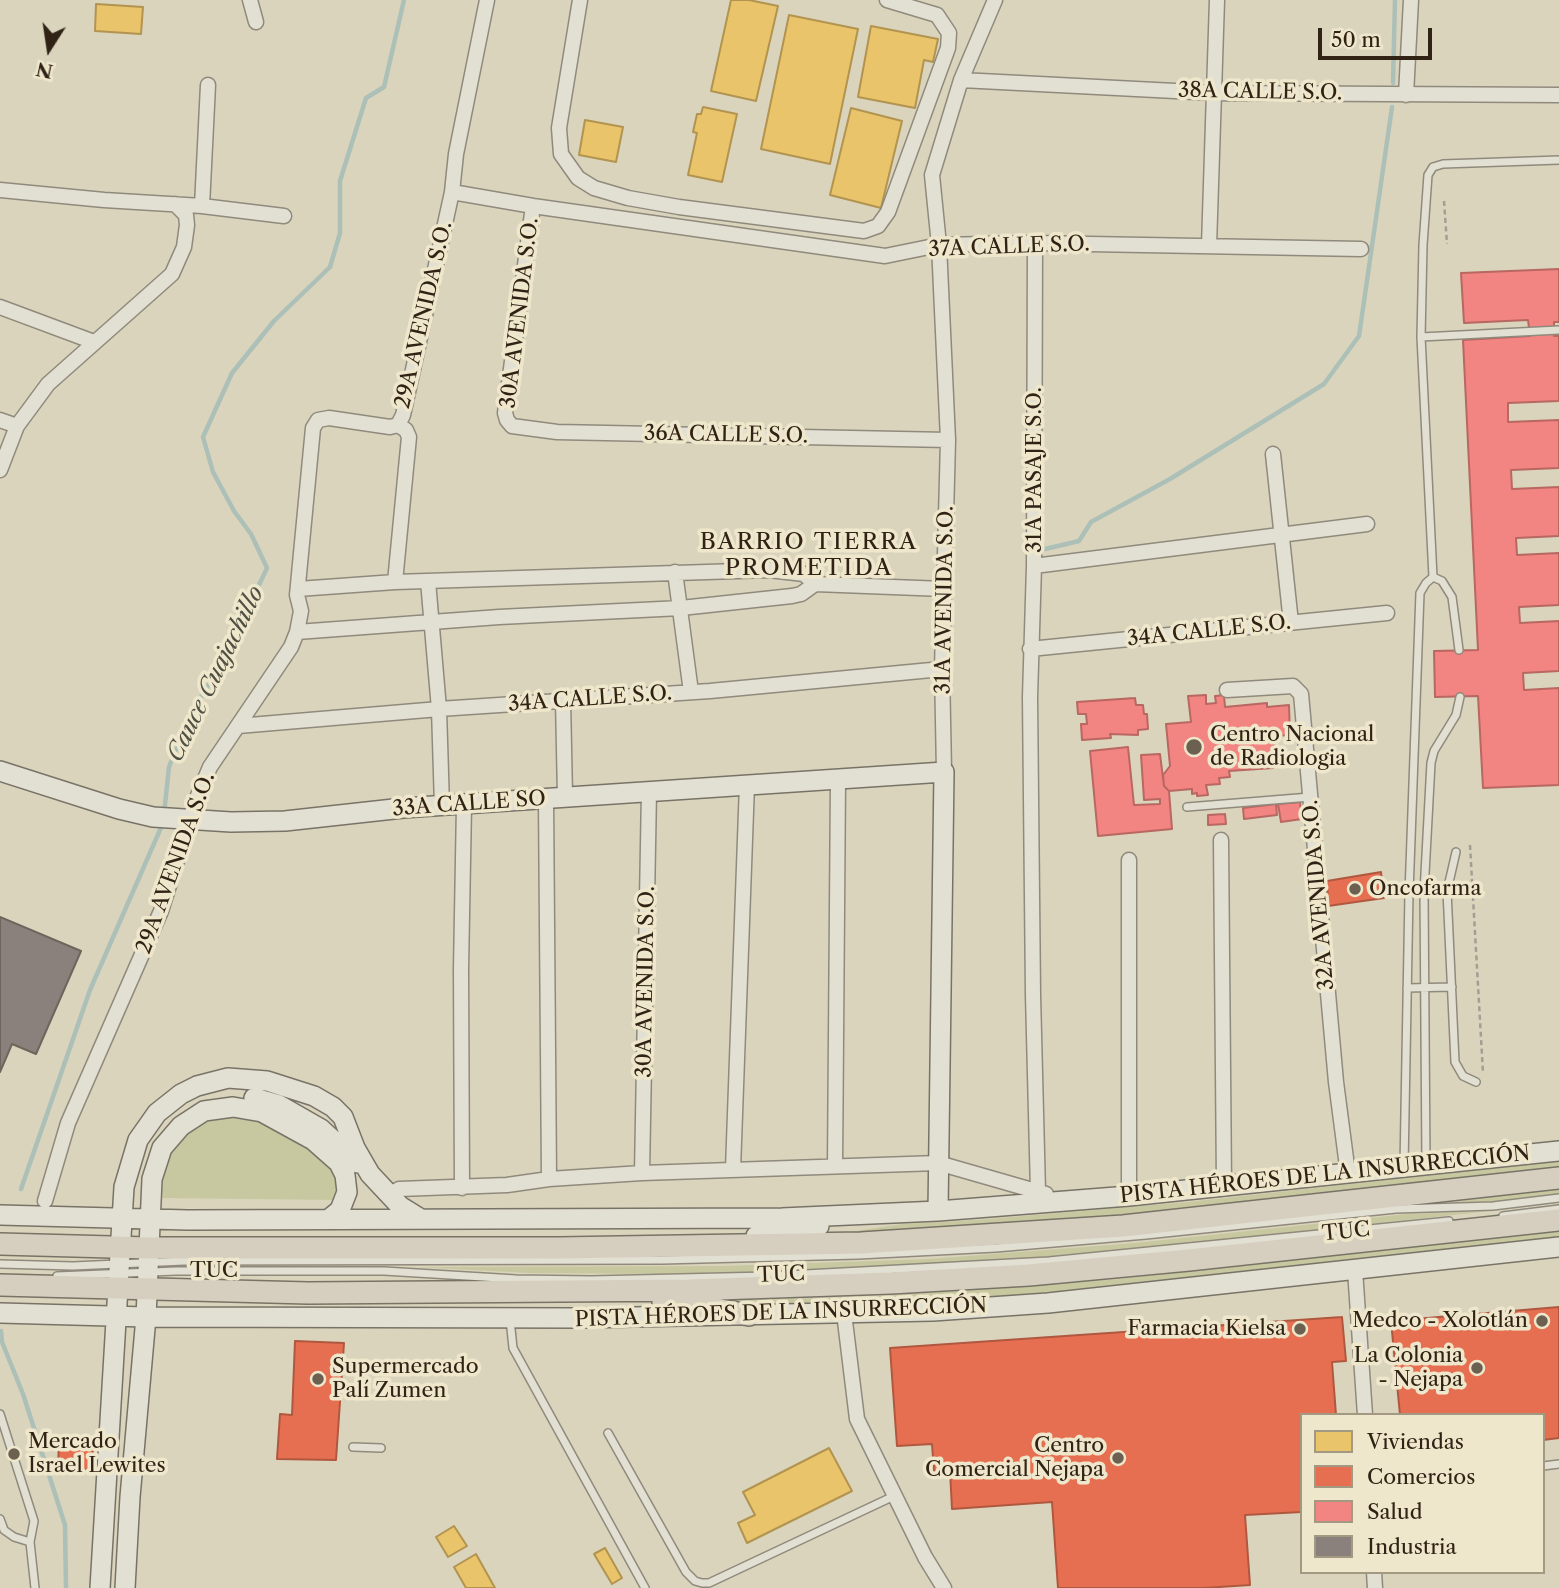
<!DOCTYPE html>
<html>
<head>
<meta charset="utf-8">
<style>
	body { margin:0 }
	#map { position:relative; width:1559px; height:1588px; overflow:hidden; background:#dad4bd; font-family:"Libre Caslon Text",serif }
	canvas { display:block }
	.legend { position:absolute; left:1300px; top:1413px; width:245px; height:161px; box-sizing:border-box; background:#efe7cc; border:2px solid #a39983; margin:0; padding:9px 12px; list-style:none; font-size:21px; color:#302315 }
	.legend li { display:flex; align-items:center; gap:14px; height:35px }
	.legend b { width:35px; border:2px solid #a39983 }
	.north { position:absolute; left:14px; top:14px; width:70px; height:70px; -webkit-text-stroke:5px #efe7cc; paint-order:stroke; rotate:192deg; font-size:19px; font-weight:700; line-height:28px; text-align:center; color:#302315 }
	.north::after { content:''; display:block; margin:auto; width:24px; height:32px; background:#302315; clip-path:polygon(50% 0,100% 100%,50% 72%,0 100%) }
	.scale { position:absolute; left:1318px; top:28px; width:114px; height:32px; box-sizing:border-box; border:4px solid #302315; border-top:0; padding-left:9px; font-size:21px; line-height:24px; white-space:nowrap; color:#302315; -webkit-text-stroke:5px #efe7cc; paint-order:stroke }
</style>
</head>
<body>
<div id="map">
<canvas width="1559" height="1588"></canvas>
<ul class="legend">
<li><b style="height:19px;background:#e9c46a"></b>Viviendas</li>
<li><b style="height:19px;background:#e76f51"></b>Comercios</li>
<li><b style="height:19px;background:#f28482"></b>Salud</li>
<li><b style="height:19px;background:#8a817c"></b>Industria</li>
</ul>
<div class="north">N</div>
<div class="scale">50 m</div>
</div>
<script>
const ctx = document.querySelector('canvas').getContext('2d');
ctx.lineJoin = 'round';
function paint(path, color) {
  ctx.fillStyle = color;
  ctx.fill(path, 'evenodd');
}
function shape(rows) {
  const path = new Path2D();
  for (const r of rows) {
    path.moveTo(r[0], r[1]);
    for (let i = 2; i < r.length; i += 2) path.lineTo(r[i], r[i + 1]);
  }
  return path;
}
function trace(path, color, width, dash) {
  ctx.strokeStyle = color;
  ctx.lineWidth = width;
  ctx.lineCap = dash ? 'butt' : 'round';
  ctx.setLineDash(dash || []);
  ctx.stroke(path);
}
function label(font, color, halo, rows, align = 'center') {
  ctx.font = font + ' "Libre Caslon Text",serif';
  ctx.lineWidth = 7;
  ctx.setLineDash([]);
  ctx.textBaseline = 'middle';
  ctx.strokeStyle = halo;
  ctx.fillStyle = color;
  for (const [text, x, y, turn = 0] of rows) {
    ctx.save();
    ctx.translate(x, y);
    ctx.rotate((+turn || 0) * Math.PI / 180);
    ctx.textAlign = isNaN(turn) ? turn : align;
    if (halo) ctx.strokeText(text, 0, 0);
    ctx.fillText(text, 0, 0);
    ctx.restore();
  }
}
const green = shape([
	[221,1115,260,1120,304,1143,338,1175,337,1200,160,1198,161,1171,178,1138,200,1121],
	[1559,1161,1559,1169,1132,1215,889,1232,835,1234,903,1224,976,1220,1188,1202],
	[1559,1189,1559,1195,1492,1203,1434,1204],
	[1491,1211,1154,1247,1004,1261,805,1271,659,1274,529,1273,415,1267,721,1266,929,1259,1135,1243,1407,1214],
	[1559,1230,1559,1238,1116,1286,1011,1295,883,1303,757,1306,716,1301,885,1296,1119,1279]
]);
const homes = shape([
	[731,0,749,0,778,6,756,101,711,91,731,0],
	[96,4,143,7,141,34,95,31,96,4],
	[789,15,858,29,830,164,761,149,789,15],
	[871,26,938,39,933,62,924,60,915,108,858,97,871,26],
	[703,107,737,114,722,182,688,175,697,133,693,132,697,114,701,114,703,107],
	[851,108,902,121,881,208,830,195,851,108],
	[585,120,623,127,616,162,579,155,585,120],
	[829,1448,852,1491,747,1543,738,1523,755,1515,743,1492,829,1448],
	[454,1526,467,1546,448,1557,436,1537,454,1526],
	[605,1548,622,1578,612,1584,594,1554,605,1548],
	[476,1554,495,1588,466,1588,454,1567,476,1554]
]);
const shops = shape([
	[1381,872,1384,898,1328,906,1327,881,1381,872],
	[1559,1307,1559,1438,1543,1440,1543,1415,1400,1415,1391,1321,1559,1307],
	[1342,1317,1346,1361,1332,1362,1336,1415,1302,1415,1302,1512,1245,1515,1250,1585,1204,1588,1058,1588,1052,1502,952,1509,950,1471,934,1472,932,1444,897,1446,890,1348,1342,1317],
	[295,1341,344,1343,336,1460,277,1459,280,1414,292,1415,295,1341],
	[59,1442,93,1443,92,1470,58,1468,59,1442]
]);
const health = shape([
	[1559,269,1559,322,1554,322,1554,336,1559,336,1559,401,1508,403,1508,422,1559,420,1559,468,1511,470,1512,489,1559,487,1559,536,1516,538,1517,555,1559,553,1559,605,1519,607,1520,623,1559,621,1559,671,1523,673,1524,690,1559,688,1559,785,1483,788,1478,696,1435,697,1434,651,1478,650,1463,340,1530,336,1528,320,1464,323,1461,273,1559,269],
	[1206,695,1206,704,1216,703,1215,696,1224,695,1225,707,1267,703,1267,707,1289,705,1290,735,1274,736,1273,768,1229,771,1230,777,1219,778,1220,784,1206,785,1208,795,1197,796,1197,793,1192,794,1192,789,1169,791,1164,786,1163,775,1170,766,1166,724,1191,722,1188,696,1206,695],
	[1135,698,1136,705,1143,705,1144,714,1147,714,1148,729,1138,730,1138,735,1110,734,1111,738,1082,740,1081,724,1087,724,1086,714,1078,714,1077,702,1135,698],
	[1128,747,1134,805,1160,804,1160,799,1144,800,1141,755,1160,754,1164,786,1169,791,1172,829,1098,836,1090,751,1128,747],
	[1300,802,1302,819,1281,822,1278,804,1300,802],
	[1276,804,1277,815,1244,819,1243,808,1276,804],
	[1225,814,1226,824,1208,825,1208,815,1225,814]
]);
const industry = shape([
	[0,917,81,951,36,1054,12,1044,0,1072,0,917]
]);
const stream = shape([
	[1393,83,1395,0],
	[1045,549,1079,541,1091,522,1170,479,1324,384,1359,336,1392,107],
	[164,814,169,767,189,717,223,661,267,568,251,534,234,511,213,472,203,437,232,373,274,321,330,267,340,233,340,181,366,98,384,87,404,0],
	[21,1189,90,990,163,823],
	[1,1331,2,1342,23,1394,65,1525,66,1588]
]);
const path = shape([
	[1444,201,1447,244],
	[1470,845,1483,1073]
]);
const lane = shape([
	[1421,337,1559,330],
	[1433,577,1421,337,1423,245,1428,175,1433,167,1443,164,1559,160],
	[1433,577,1442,581,1452,597,1459,650],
	[1187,807,1310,797],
	[1456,852,1447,891,1455,1062,1463,1076,1476,1082],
	[1409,893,1447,891],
	[1407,988,1452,987],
	[1426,1165,1424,892,1431,763,1434,751,1456,715,1460,697],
	[1404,1166,1409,893,1420,593,1426,583,1433,577],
	[1503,1216,1559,1209],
	[0,1264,73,1266,184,1261,662,1260,858,1255,996,1248,1146,1235,1396,1209,1493,1206,1559,1198],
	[57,1276,176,1271,384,1271,516,1279,592,1280,768,1276,1049,1261,1449,1221],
	[510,1319,513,1348,645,1588],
	[0,1414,34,1521,30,1542,35,1588],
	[608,1433,686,1572,695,1581,702,1583,709,1583,894,1496],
	[353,1447,381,1448],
	[1543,1466,1559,1464],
	[0,1519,4,1530,14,1537,30,1542]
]);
const street = shape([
	[250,0,256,22],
	[580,0,559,128,561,154,578,178,594,188,628,198,679,207,864,231,878,226,888,212,948,48,949,33,937,15,887,0],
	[961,80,1214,93,1559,95],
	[1406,95,1411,0],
	[0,190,104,200,202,206,284,216],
	[452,192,533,206,885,256,939,245,1035,243,1361,249],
	[202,206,208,85],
	[533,206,505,413,507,420,512,426,557,432,948,440],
	[1035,243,1034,566,1030,697,1033,995,1038,1192],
	[1209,246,1217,0],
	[0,307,94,342],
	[0,420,17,426],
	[1273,454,1291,623],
	[0,470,17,426,48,384,172,274,184,247,187,225,186,215,175,204],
	[1034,566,1367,524],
	[675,572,691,692],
	[428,581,439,709,442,806],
	[395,582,409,437,406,430,398,425],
	[298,589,395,582,769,570,804,574,815,584],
	[297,632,499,617,681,608,792,596,801,594,815,584,944,589],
	[1030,649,1387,613],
	[1227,690,1293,686,1301,694,1336,1082,1348,1174],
	[563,700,565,797],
	[238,726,439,709,710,691,942,669],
	[944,772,942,669,948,440,939,245,932,175,961,80,995,0],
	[546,799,549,1179],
	[1221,840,1224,1186],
	[1129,860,1129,1196],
	[835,1166,838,779],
	[733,1169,747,784],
	[642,1173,649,791],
	[462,1188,461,969,464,805],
	[389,1195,399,1189,507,1185,549,1179,642,1173,938,1163,1046,1194],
	[45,1201,68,1123,161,911,197,798,210,767,291,647,297,632,301,611,297,595,313,428,318,420,329,418,390,427,398,425,403,415,452,192,456,154,487,0],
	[1355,1270,1365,1415],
	[844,1313,857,1419,925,1557,944,1588],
	[1374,1572,1375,1588]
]);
const secondary = shape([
	[0,771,119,809,153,817,231,822,285,821,403,808,944,772,938,1211],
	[254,1098,279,1105,321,1129,358,1163],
	[0,1215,188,1220,782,1218,938,1211,1129,1196,1559,1151],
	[756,1236,771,1236,819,1226],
	[0,1313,146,1317,584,1318,933,1311,1048,1303,1559,1247],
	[100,1588,124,1187,138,1140,157,1113,181,1094,197,1086,228,1078,267,1081,314,1096,333,1107,343,1117,355,1148,370,1174,400,1206,421,1219],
	[125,1588,130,1497,146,1317,152,1179,162,1148,181,1126,204,1111,233,1107,262,1112,313,1140,339,1163,345,1175,347,1192,340,1210,329,1219]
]);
const primary = shape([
	[0,1244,149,1248,559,1248,861,1243,1123,1226,1559,1178],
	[0,1285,308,1293,689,1290,891,1283,1029,1275,1189,1260,1559,1220],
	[663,1303,681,1303,749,1315]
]);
const markers = [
	[1194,747,9,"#6c6150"],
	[1355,889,7,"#6c6150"],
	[1542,1321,7,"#6c6150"],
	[1300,1329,7,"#6c6150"],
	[1477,1368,7,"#6c6150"],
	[318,1379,7,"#6c6150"],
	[14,1454,7,"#6c6150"],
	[1118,1458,7,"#6c6150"]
];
const streetNames = [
	["38A CALLE S.O.",1260,92,1],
	["37A CALLE S.O.",1009,247,-2],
	["30A AVENIDA S.O.",520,313,-83],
	["29A AVENIDA S.O.",424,315,-77],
	["36A CALLE S.O.",726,435,1],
	["31A PASAJE S.O.",1035,470,-90],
	["31A AVENIDA S.O.",945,600,-89],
	["34A CALLE S.O.",1209,631,-6],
	["34A CALLE S.O.",590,699,-4],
	["33A CALLE SO",469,804,-4],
	["29A AVENIDA S.O.",176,863,-70],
	["32A AVENIDA S.O.",1319,895,-95],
	["30A AVENIDA S.O.",646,982,-89],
	["PISTA HÉROES DE LA INSURRECCIÓN",1325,1175,-6],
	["TUC",1346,1232,-6],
	["TUC",214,1271],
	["TUC",781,1275,-2],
	["PISTA HÉROES DE LA INSURRECCIÓN",781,1313,-2]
];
const poiNames = [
	["Centro Nacional",1210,735],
	["de Radiologia",1210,759],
	["Oncofarma",1369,889],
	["Medco - Xolotlán",1528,1321,"right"],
	["Farmacia Kielsa",1286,1329,"right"],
	["La Colonia",1463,1356,"right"],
	["- Nejapa",1463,1380,"right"],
	["Supermercado",332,1367],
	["Palí Zumen",332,1391],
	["Mercado",28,1442],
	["Israel Lewites",28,1466],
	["Centro",1104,1446,"right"],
	["Comercial Nejapa",1104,1470,"right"]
];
const neighbourhoodNames = [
	["BARRIO TIERRA",809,542],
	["PROMETIDA",809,568]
];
const waterNames = [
	["Cauce Cuajachillo",216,674,-64]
];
paint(green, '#c7c8a0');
paint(homes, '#e9c46a');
trace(homes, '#b29450', 2);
paint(shops, '#e76f51');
trace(shops, '#b0583f', 2);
paint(health, '#f28482');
trace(health, '#b86761', 2);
paint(industry, '#8a817c');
trace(industry, '#6f655d', 2);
trace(stream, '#acc0b7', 4.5);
trace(lane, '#908a7c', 10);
trace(street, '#908a7c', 17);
trace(secondary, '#787366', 22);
trace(primary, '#787366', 24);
trace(path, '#a39e94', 2.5, [5, 3.5]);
trace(lane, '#e2dfd3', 7);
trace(street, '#e2dfd3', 14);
trace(secondary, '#e2dfd3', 19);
trace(primary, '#d6cfbf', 21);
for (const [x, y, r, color] of markers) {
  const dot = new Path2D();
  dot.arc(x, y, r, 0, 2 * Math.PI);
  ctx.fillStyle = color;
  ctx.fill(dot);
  trace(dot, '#efe7cc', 2.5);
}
label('21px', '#302315', '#efe7cc', streetNames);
label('21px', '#302315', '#efe7cc', poiNames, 'left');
ctx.letterSpacing = '2px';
label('23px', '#302315', '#efe7cc', neighbourhoodNames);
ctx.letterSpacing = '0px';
label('italic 23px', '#505045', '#efe7cc', waterNames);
</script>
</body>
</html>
